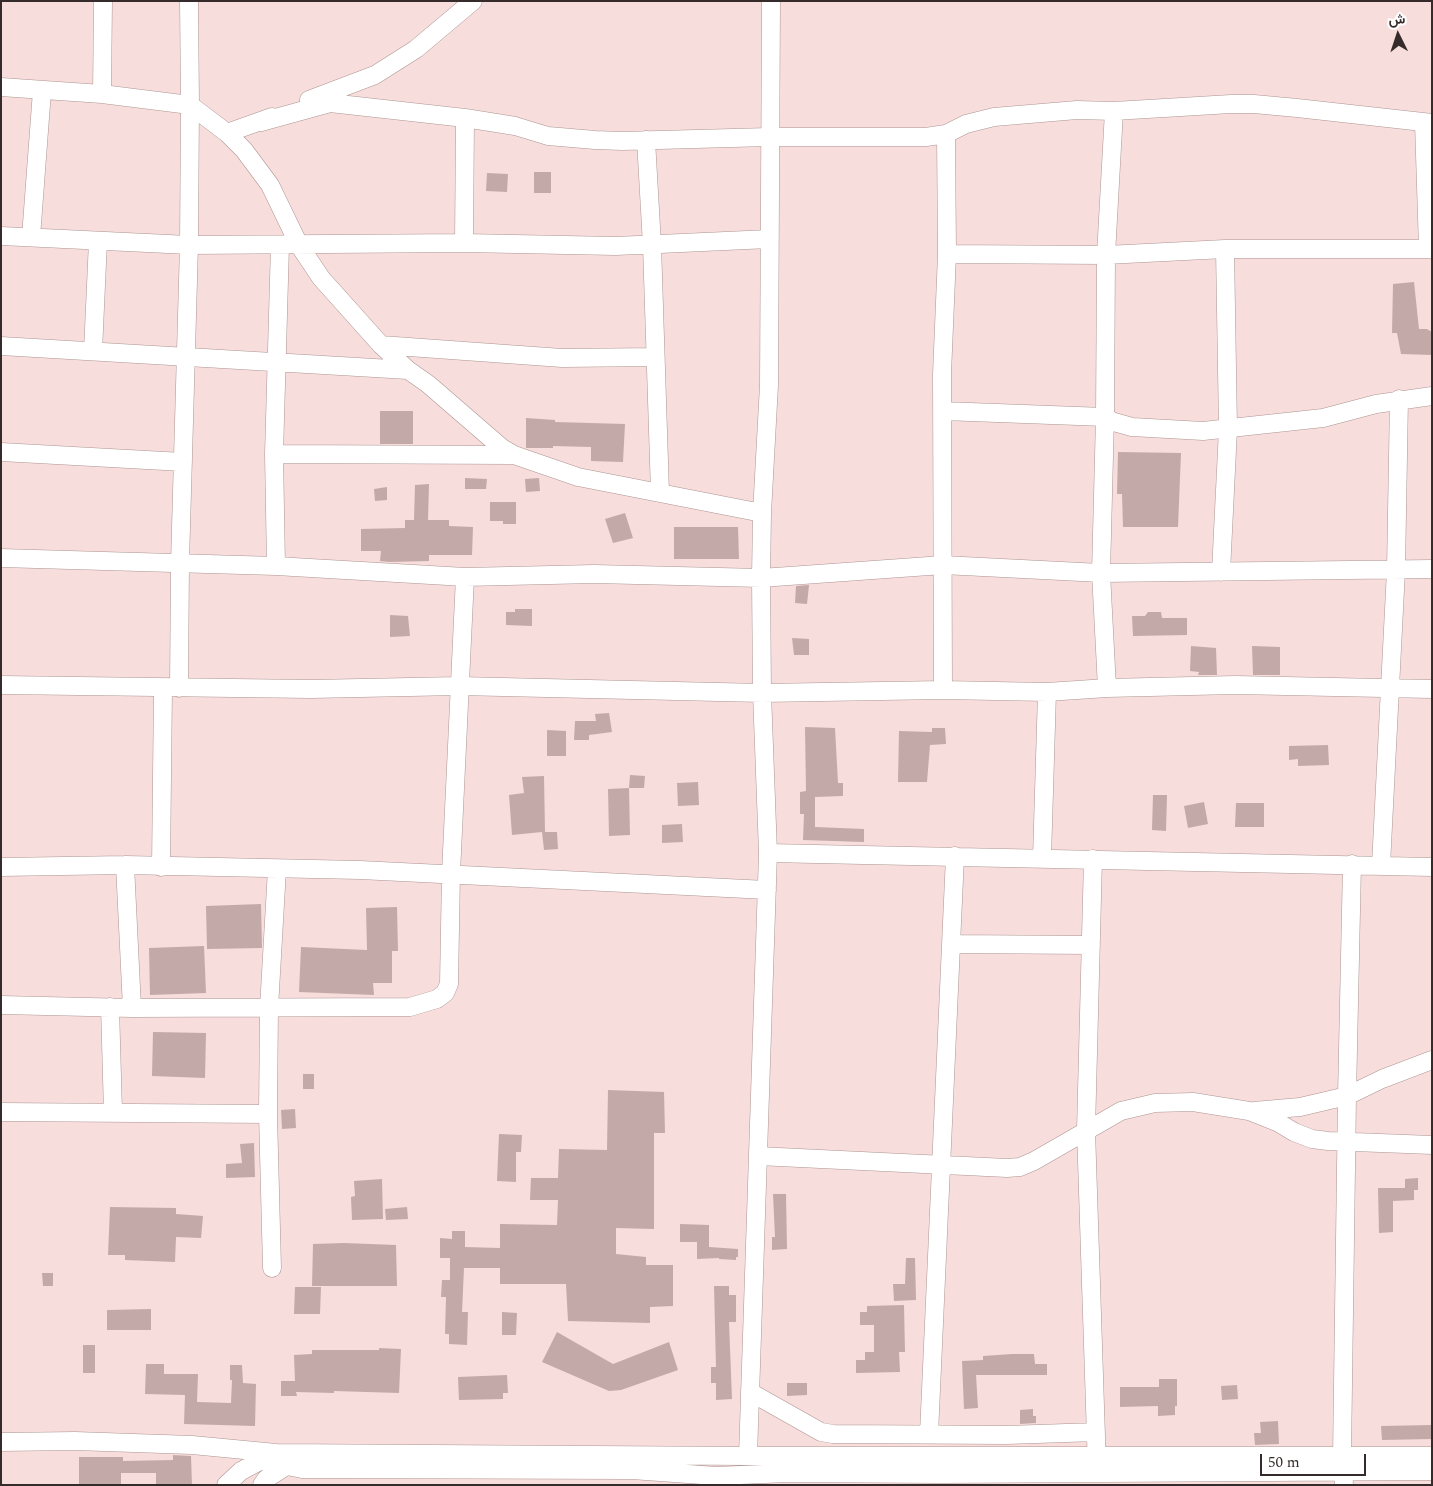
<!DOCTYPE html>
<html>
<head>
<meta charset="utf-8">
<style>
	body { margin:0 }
	#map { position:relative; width:1433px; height:1486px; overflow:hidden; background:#f7dddb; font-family:Spectral,Vazirmatn,serif }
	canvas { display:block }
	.frame { position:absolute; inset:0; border:2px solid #352b2a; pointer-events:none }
	.north { position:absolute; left:1373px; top:10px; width:50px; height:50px; -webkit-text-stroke:4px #fff; paint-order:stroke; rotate:356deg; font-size:14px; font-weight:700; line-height:20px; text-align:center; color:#352b2a }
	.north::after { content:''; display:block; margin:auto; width:18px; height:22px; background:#352b2a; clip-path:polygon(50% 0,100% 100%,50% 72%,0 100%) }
	.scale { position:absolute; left:1260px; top:1454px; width:106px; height:22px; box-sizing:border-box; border:2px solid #352b2a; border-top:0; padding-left:6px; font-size:15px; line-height:18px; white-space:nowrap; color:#352b2a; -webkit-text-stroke:4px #fff; paint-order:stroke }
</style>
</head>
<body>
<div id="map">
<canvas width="1433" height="1486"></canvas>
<div class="frame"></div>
<div class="north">ش</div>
<div class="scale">50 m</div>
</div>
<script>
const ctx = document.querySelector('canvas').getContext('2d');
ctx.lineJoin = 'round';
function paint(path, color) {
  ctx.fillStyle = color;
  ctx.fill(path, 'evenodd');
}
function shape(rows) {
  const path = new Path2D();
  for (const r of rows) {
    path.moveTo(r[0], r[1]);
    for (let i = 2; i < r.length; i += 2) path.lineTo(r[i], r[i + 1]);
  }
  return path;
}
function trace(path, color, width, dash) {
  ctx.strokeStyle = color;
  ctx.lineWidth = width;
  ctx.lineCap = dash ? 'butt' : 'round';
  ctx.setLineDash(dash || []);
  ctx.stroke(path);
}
const building = shape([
	[534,172,551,172,551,193,534,193],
	[487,173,508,174,507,192,486,191],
	[1414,282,1419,329,1427,329,1432,332,1432,355,1401,354,1397,333,1392,333,1393,284],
	[380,411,413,411,413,444,380,444],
	[526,418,555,420,555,422,625,424,623,462,591,461,591,447,553,446,553,448,526,448],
	[1118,452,1181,453,1178,527,1123,527,1122,494,1117,494],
	[465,478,487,479,486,489,465,489],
	[539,478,540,491,526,492,525,479],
	[429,484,428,520,449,520,449,526,473,527,472,555,429,555,429,561,389,562,380,561,381,551,361,551,361,529,405,528,405,520,414,520,415,485],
	[387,487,387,500,375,501,374,489],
	[490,502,516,502,516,524,503,524,503,521,490,521],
	[625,513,633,538,613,543,605,519],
	[674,527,738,527,739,559,674,559],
	[809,585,807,604,795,603,796,586],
	[515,609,532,609,532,626,506,625,506,612,515,612],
	[1148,612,1161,612,1162,618,1187,618,1187,635,1133,636,1132,616,1145,616],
	[390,615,408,616,410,636,390,637],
	[792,638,809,639,809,655,794,655],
	[1191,646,1216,648,1217,675,1198,675,1199,672,1190,671],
	[1252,646,1280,647,1280,675,1253,675],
	[609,713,612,732,589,735,589,740,574,740,575,721,596,721,595,714],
	[805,727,835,728,838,783,843,783,843,796,815,797,815,827,864,829,864,842,803,840,804,814,800,814,800,792,806,791],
	[932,728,945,728,946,744,930,745,927,782,898,782,899,731,932,732],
	[547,730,566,731,566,756,547,756],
	[1328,745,1329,765,1298,766,1298,759,1289,760,1289,746],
	[630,775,645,776,644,788,629,788],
	[544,776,545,832,557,832,558,849,544,850,542,832,512,835,509,795,524,793,522,777],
	[698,782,699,805,678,806,677,783],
	[629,788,630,835,609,836,608,789],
	[1153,795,1167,795,1166,831,1152,830],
	[1204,802,1208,824,1188,828,1184,806],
	[1236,803,1264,803,1264,827,1235,827],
	[682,824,683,842,662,843,662,825],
	[261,904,262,948,207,949,206,906],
	[397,907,398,951,392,951,392,983,373,983,374,995,299,992,301,947,367,950,366,908],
	[204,946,206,993,150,995,149,948],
	[153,1032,206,1033,205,1078,152,1076],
	[303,1074,314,1074,314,1089,303,1089],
	[608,1090,664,1092,665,1133,654,1133,654,1229,616,1228,616,1254,646,1257,646,1265,673,1265,673,1306,650,1307,650,1323,568,1321,566,1284,500,1284,500,1268,464,1268,462,1312,468,1312,467,1345,449,1344,449,1334,445,1334,446,1297,441,1297,442,1280,450,1280,450,1258,440,1258,440,1238,452,1239,452,1231,465,1231,465,1247,500,1248,500,1224,557,1225,558,1200,530,1200,531,1178,558,1178,559,1149,607,1150],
	[295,1109,296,1128,282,1129,281,1110],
	[499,1134,522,1135,521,1152,516,1152,516,1182,497,1181],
	[254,1143,255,1177,226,1178,226,1164,242,1163,240,1144],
	[1418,1178,1418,1190,1414,1190,1414,1200,1393,1201,1393,1232,1379,1233,1378,1188,1405,1188,1405,1179],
	[382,1179,383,1219,352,1220,351,1197,355,1196,354,1181],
	[773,1194,786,1194,787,1249,772,1250,772,1237,775,1237],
	[110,1207,176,1208,176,1214,203,1216,201,1238,176,1237,175,1262,125,1260,125,1255,108,1255],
	[407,1207,408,1219,386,1220,385,1209],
	[680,1224,709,1225,709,1247,738,1249,738,1257,736,1257,736,1260,719,1259,719,1258,697,1259,697,1242,680,1242],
	[344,1243,396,1245,397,1286,312,1286,313,1244],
	[906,1258,915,1258,916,1300,894,1301,893,1284,905,1284],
	[42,1273,53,1273,53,1286,43,1286],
	[714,1286,729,1286,729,1295,736,1295,736,1322,729,1322,732,1399,716,1400,716,1383,711,1383,711,1367,716,1367],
	[295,1287,321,1287,320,1314,294,1314],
	[904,1305,905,1352,899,1352,900,1372,856,1373,856,1360,865,1360,865,1352,874,1352,874,1325,860,1325,860,1312,867,1312,867,1306],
	[151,1309,151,1330,107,1330,107,1310],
	[502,1312,517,1313,516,1335,502,1335],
	[557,1332,613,1364,669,1342,678,1370,621,1390,609,1391,542,1362],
	[83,1345,95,1345,95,1373,83,1373],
	[379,1348,401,1349,399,1393,334,1391,334,1393,296,1392,297,1396,281,1396,281,1381,295,1381,294,1355,312,1354,312,1350,379,1350],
	[1012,1354,1034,1354,1035,1364,1047,1364,1047,1375,976,1375,978,1408,964,1409,962,1361,983,1360,983,1356],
	[146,1364,164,1364,164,1374,198,1374,197,1402,231,1403,232,1380,230,1380,230,1365,242,1365,243,1383,256,1384,255,1426,184,1424,185,1395,145,1394],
	[507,1375,508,1393,503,1393,503,1399,459,1400,458,1377],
	[1159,1379,1177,1379,1177,1406,1175,1406,1175,1415,1158,1416,1158,1406,1120,1407,1120,1387,1159,1387],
	[787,1383,807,1383,807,1395,787,1396],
	[1237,1385,1238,1399,1222,1400,1221,1386],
	[1033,1409,1033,1416,1036,1416,1036,1423,1020,1424,1020,1410],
	[1278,1421,1279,1444,1255,1445,1254,1433,1261,1433,1260,1422],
	[1432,1425,1432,1439,1382,1440,1381,1426],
	[173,1455,191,1456,192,1485,156,1484,156,1473,121,1473,121,1485,79,1485,79,1457,123,1457,123,1461,173,1460]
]);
const minor = shape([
	[1,87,102,94,190,105,227,133,244,150,270,185,299,245,321,278,381,345,408,370,428,384,502,448,514,455,578,477,762,513],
	[102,94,103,1],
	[309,100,375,75,416,49,473,1],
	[261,122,330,103,465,118,515,126,548,136,595,140,622,141,769,137,926,137,946,134,966,124,994,117,1077,110,1114,111,1231,104,1254,104,1297,108,1432,123],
	[1424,123,1428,249],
	[227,133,272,117],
	[646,140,652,245,660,493],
	[1,236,189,245,464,243,616,246,769,239],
	[31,237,42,91],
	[464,243,465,118],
	[947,254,1106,255,1225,249,1432,249],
	[381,345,562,358,655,357],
	[1,346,408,370],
	[93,351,98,241],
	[943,411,1105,417,1114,422,1132,427,1203,431,1323,418,1376,404,1432,396],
	[1,452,183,462],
	[274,454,514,455],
	[1,558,276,566,465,577,594,574,761,578,943,565,1101,573,1432,569],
	[276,566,274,454,280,245],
	[1221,572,1228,429,1225,249],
	[1,685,311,689,459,686,762,693,943,690,1047,692,1107,688,1235,685,1432,689],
	[179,688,180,563,189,245,190,105,189,1],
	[1107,688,1101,573,1105,417,1106,255,1114,111],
	[943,690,942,374,947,254,946,134],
	[768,853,1432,867],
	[1042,858,1047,692],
	[1093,859,1086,1130,1097,1468],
	[125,865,132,1008],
	[1381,865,1396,570,1399,399],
	[1,867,125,865,360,870,767,890],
	[161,867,163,688],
	[951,944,1091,945],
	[1,1005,132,1008,410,1007,437,999,445,993,449,984,451,873,465,577],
	[110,1007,113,1112],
	[1254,1111,1300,1107,1347,1096,1382,1079,1432,1060],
	[1,1112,268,1114],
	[758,1156,1007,1168,1020,1167,1034,1161,1121,1111,1155,1103,1193,1102,1249,1111,1279,1123,1294,1132,1312,1139,1328,1141,1432,1145],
	[272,1268,268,1114,269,1008,277,869],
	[750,1392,821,1432,833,1434,1007,1435,1096,1432],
	[929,1434,955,856],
	[1,1442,75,1441,192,1445,276,1453,748,1456,1432,1456],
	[748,1456,768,853,762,693,761,578,762,513,769,385,771,1],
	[262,1461,302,1469,632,1470,716,1476,788,1473,941,1474,1432,1471],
	[226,1485,241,1471,271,1455],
	[262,1485,266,1479,291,1463],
	[1344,1485,1342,1456,1347,1096,1352,864]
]);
paint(building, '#c3aaa8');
trace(minor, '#ad9592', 19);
trace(minor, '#fff', 18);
</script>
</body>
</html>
